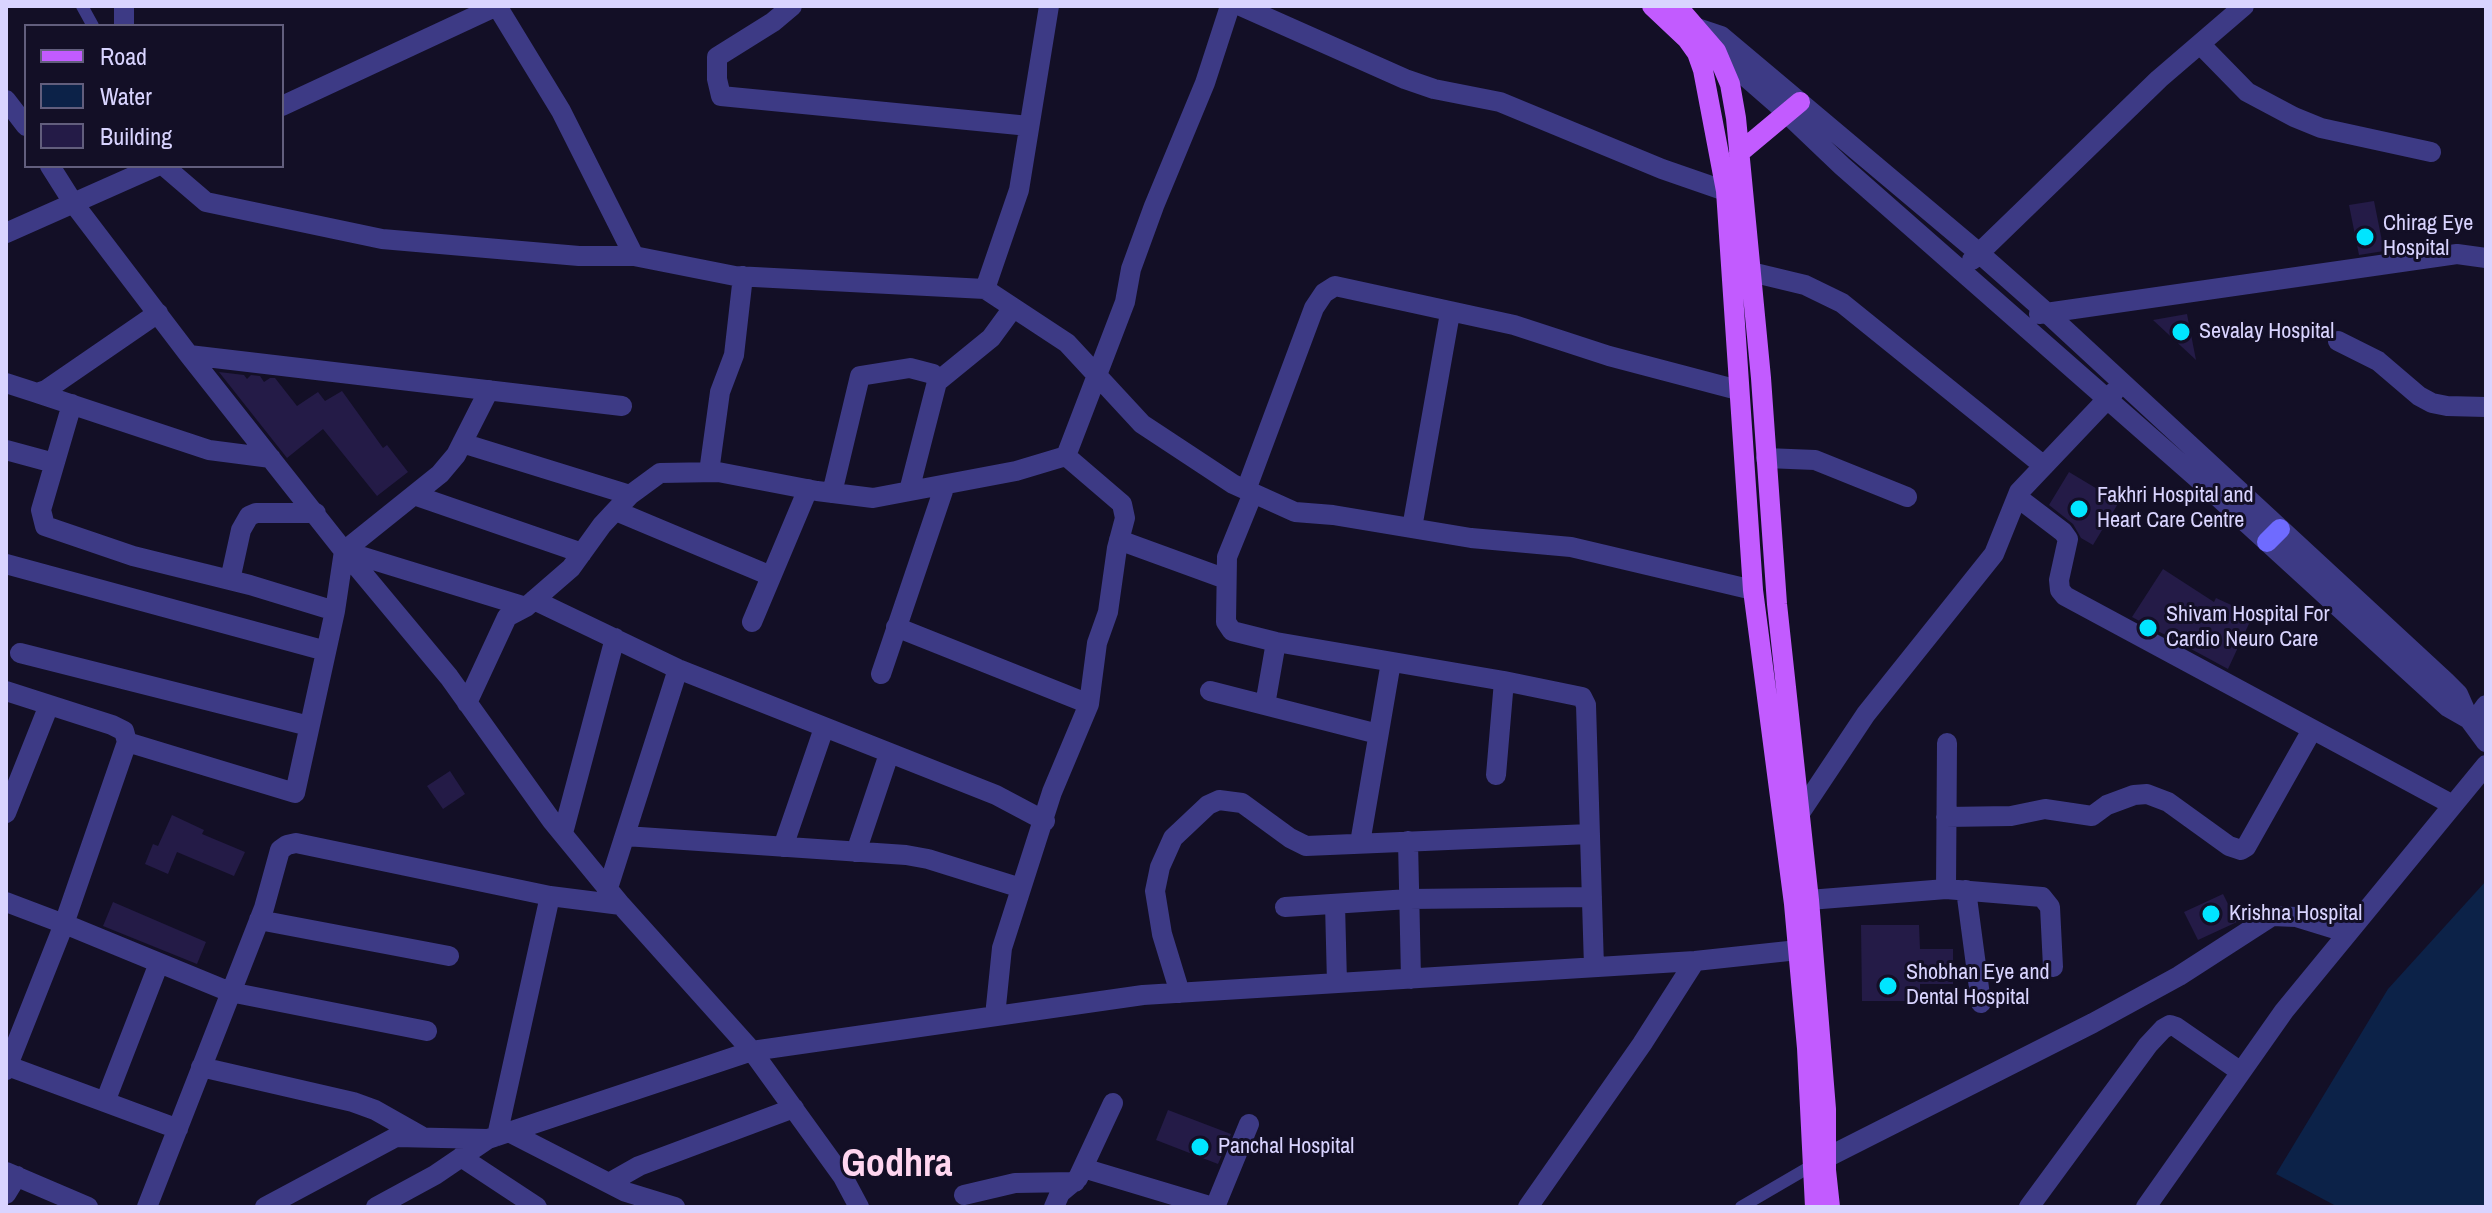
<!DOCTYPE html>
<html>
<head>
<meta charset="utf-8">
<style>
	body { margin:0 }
	#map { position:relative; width:2492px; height:1213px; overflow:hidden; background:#130f26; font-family:"Archivo Narrow",sans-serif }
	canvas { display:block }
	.frame { position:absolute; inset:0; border:8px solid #d9d4ff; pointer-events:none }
	.legend { position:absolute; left:24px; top:24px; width:260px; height:144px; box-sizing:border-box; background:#130f26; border:2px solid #625e7d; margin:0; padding:10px 14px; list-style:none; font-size:24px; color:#d9d4ff }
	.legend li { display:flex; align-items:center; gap:16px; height:40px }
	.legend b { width:40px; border:2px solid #625e7d }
</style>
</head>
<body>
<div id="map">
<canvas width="2492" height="1213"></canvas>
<div class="frame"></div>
<ul class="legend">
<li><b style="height:10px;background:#c25bff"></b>Road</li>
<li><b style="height:22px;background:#0c2248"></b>Water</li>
<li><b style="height:22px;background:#241b47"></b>Building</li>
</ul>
</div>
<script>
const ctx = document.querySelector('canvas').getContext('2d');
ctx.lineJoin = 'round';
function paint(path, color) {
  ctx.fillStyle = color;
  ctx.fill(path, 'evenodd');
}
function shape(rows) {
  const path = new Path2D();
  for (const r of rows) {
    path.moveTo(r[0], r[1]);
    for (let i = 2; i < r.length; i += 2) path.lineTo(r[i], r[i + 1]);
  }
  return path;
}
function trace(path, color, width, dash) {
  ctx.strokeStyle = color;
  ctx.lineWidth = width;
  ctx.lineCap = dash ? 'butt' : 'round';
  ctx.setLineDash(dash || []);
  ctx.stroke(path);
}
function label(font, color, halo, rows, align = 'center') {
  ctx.font = font + ' "Archivo Narrow",sans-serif';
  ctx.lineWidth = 6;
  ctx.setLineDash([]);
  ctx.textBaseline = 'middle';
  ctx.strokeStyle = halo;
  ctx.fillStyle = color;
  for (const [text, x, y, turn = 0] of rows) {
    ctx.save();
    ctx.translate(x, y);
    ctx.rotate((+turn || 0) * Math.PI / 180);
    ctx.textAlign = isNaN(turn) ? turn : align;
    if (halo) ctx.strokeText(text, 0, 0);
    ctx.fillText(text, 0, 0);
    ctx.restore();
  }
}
const water = shape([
	[2486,881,2486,1207,2338,1207,2276,1174,2388,989]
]);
const building = shape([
	[2374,201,2384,251,2359,255,2349,205],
	[2187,314,2196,360,2153,320],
	[219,372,244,375,247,379,251,375,260,376,264,382,270,378,275,378,297,406,318,392,325,401,342,391,383,448,387,445,408,472,377,496,323,429,287,458],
	[2069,472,2119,502,2093,545,2081,538,2073,524,2049,505],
	[2163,569,2214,602,2216,598,2253,615,2228,669,2132,617],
	[450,771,465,794,443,809,427,786],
	[172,815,204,830,202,834,245,852,234,876,177,852,168,874,145,864,153,844,158,846],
	[2223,894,2237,922,2198,940,2184,912],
	[113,902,206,942,197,964,103,926],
	[1861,925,1919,925,1920,949,1953,949,1953,984,1920,984,1920,1001,1862,1001],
	[1168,1110,1231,1134,1218,1164,1156,1140]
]);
const lane = shape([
	[82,6,93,26],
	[1741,1207,1813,1165]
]);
const street = shape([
	[497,6,561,111,634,256],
	[792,6,773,22,717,57,717,79,721,96,1029,126],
	[1241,6,1405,79,1434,89,1500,102,1662,169,1740,196],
	[1688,25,1721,36,1979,253,2047,313,2445,681,2458,694,2469,719,2486,742],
	[124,26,124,6],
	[2200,44,2247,92,2294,117,2321,128,2431,152],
	[1712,50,1716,51,1778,105,1842,166,2205,485,2448,707,2469,719],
	[6,100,26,126],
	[282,106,497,6],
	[50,166,74,204,189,355,344,551,449,677,552,821,621,905,752,1051,843,1177,859,1207],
	[164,166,206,202,382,239,579,256,634,256,735,276,985,289,1067,343,1142,424,1233,484,1295,512,1333,515,1471,538,1571,547,1753,590],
	[6,233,157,166],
	[1972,260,2159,79,2244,6],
	[1751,272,1805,285,1842,303,2044,466],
	[985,289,1019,190,1049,6],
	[2039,314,2457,254,2486,258],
	[2338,341,2378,361,2419,396,2432,403,2447,406,2486,407],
	[189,355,622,406],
	[937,382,991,338,1013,308],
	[6,383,37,393,46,390,158,313],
	[37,393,209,450,271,458],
	[72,404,41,510,45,526,133,556,250,585,335,611],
	[462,443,630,495],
	[6,450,54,463],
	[1766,458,1815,460,1907,497],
	[709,472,720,392,734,355,743,276],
	[1246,490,1314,308,1324,293,1335,286,1514,325,1609,356,1738,390],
	[832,493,860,376,910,368,933,374,937,382,909,491],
	[1253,493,1227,557,1226,622,1232,631,1276,642,1504,681,1582,697,1586,705,1594,967],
	[414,495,582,553],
	[2017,497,2063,532,2068,539,2059,580,2060,590,2065,596,2453,805],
	[616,511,771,576],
	[1412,528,1450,313],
	[1119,540,1226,579],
	[344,551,526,607],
	[6,564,326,651],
	[230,580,241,530,249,516,256,513,316,513],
	[534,600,678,669,996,795,1045,821],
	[752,622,808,489],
	[896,627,1089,704],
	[20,653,309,726],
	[881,674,945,485],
	[6,691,112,725,124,731,127,742,64,924,6,1070],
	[1210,691,1378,734],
	[467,703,507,617,526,607,571,568,602,525,630,495,660,473,718,472,817,491,873,498,1016,471,1066,456,1125,302,1131,269,1154,206,1205,83,1230,6],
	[1265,705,1276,642],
	[2473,723,2486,705],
	[127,742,295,793,335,611,344,551,440,474,456,455,489,390],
	[1496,775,1504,681],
	[6,813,49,705],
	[1800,813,1866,714,1994,554,2019,492,2114,392],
	[1946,817,2011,816,2045,809,2092,816,2107,805,2134,795,2147,794,2168,802,2229,846,2241,850,2246,847,2312,730],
	[563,833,615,638],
	[625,836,906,855,928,859,1021,888],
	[1408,841,1411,979],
	[1360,843,1391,662],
	[783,847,824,728],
	[856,852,889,754],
	[608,888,678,669],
	[1946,889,1947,743],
	[1966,890,1981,1003],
	[1809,900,1946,889,2042,897,2050,907,2053,967],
	[6,902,72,927,230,992,427,1031],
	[1335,904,1337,983],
	[1285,907,1409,899,1592,897],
	[259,920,449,956],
	[1180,993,1162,934,1155,891,1160,867,1173,838,1208,805,1219,800,1242,803,1290,838,1306,846,1590,834],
	[995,1016,1002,948,1052,792,1089,704,1097,643,1108,612,1117,548,1125,518,1122,504,1066,456],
	[8,1066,178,1129],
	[201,1067,353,1102,375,1110,421,1136],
	[105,1102,159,963],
	[509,1132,626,1192,675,1207],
	[497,1136,550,896],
	[461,1157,537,1207],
	[1814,1164,2093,1023,2179,976,2272,916,2296,917,2348,933],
	[1083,1168,1213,1207],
	[6,1172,88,1207],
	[609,1183,639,1166,794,1108],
	[6,1194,17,1176],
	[964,1195,1015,1183,1075,1182],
	[147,1207,264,908,280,850,287,845,296,843,550,896,621,905],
	[265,1207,396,1137,488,1139],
	[376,1207,435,1175,488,1139,752,1051,1143,995,1695,961,1798,950],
	[1054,1207,1060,1193,1078,1178,1113,1103],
	[1215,1207,1249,1124],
	[1528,1207,1642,1044,1695,961],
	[2029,1207,2148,1045,2163,1029,2170,1025,2176,1027,2241,1072],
	[2146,1207,2284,1011,2486,765]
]);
const secondary = shape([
	[2267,542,2280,529]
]);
const primary = shape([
	[1652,6,1687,39,1697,53,1703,70,1726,191,1753,590,1794,904,1807,1048,1815,1207],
	[1677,6,1716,51,1730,84,1736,118,1761,378,1777,604,1809,900,1826,1109,1826,1170,1830,1207],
	[1739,153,1800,102]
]);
const markers = [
	[2365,237,10,"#00e5ff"],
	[2181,332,10,"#00e5ff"],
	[2079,509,10,"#00e5ff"],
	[2148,628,10,"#00e5ff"],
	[2211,914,10,"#00e5ff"],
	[1888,986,10,"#00e5ff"],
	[1200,1147,10,"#00e5ff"]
];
const poiNames = [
	["Chirag Eye",2383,224],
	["Hospital",2383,249],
	["Sevalay Hospital",2199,332],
	["Fakhri Hospital and",2097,496],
	["Heart Care Centre",2097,521],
	["Shivam Hospital For",2166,615],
	["Cardio Neuro Care",2166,640],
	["Krishna Hospital",2229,914],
	["Shobhan Eye and",1906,973],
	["Dental Hospital",1906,998],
	["Panchal Hospital",1218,1147]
];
const townNames = [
	["Godhra",897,1166]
];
paint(water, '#0c2248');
paint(building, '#241b47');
trace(lane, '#3d3a85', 12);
trace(street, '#3d3a85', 20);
trace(secondary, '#6f6bff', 20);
trace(primary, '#c25bff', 20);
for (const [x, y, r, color] of markers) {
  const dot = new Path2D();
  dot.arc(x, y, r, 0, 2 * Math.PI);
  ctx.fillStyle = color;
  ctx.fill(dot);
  trace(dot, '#130f26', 3);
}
label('22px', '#d9d4ff', '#130f26', poiNames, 'left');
label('bold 38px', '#ffd6f0', '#130f26', townNames);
</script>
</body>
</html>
